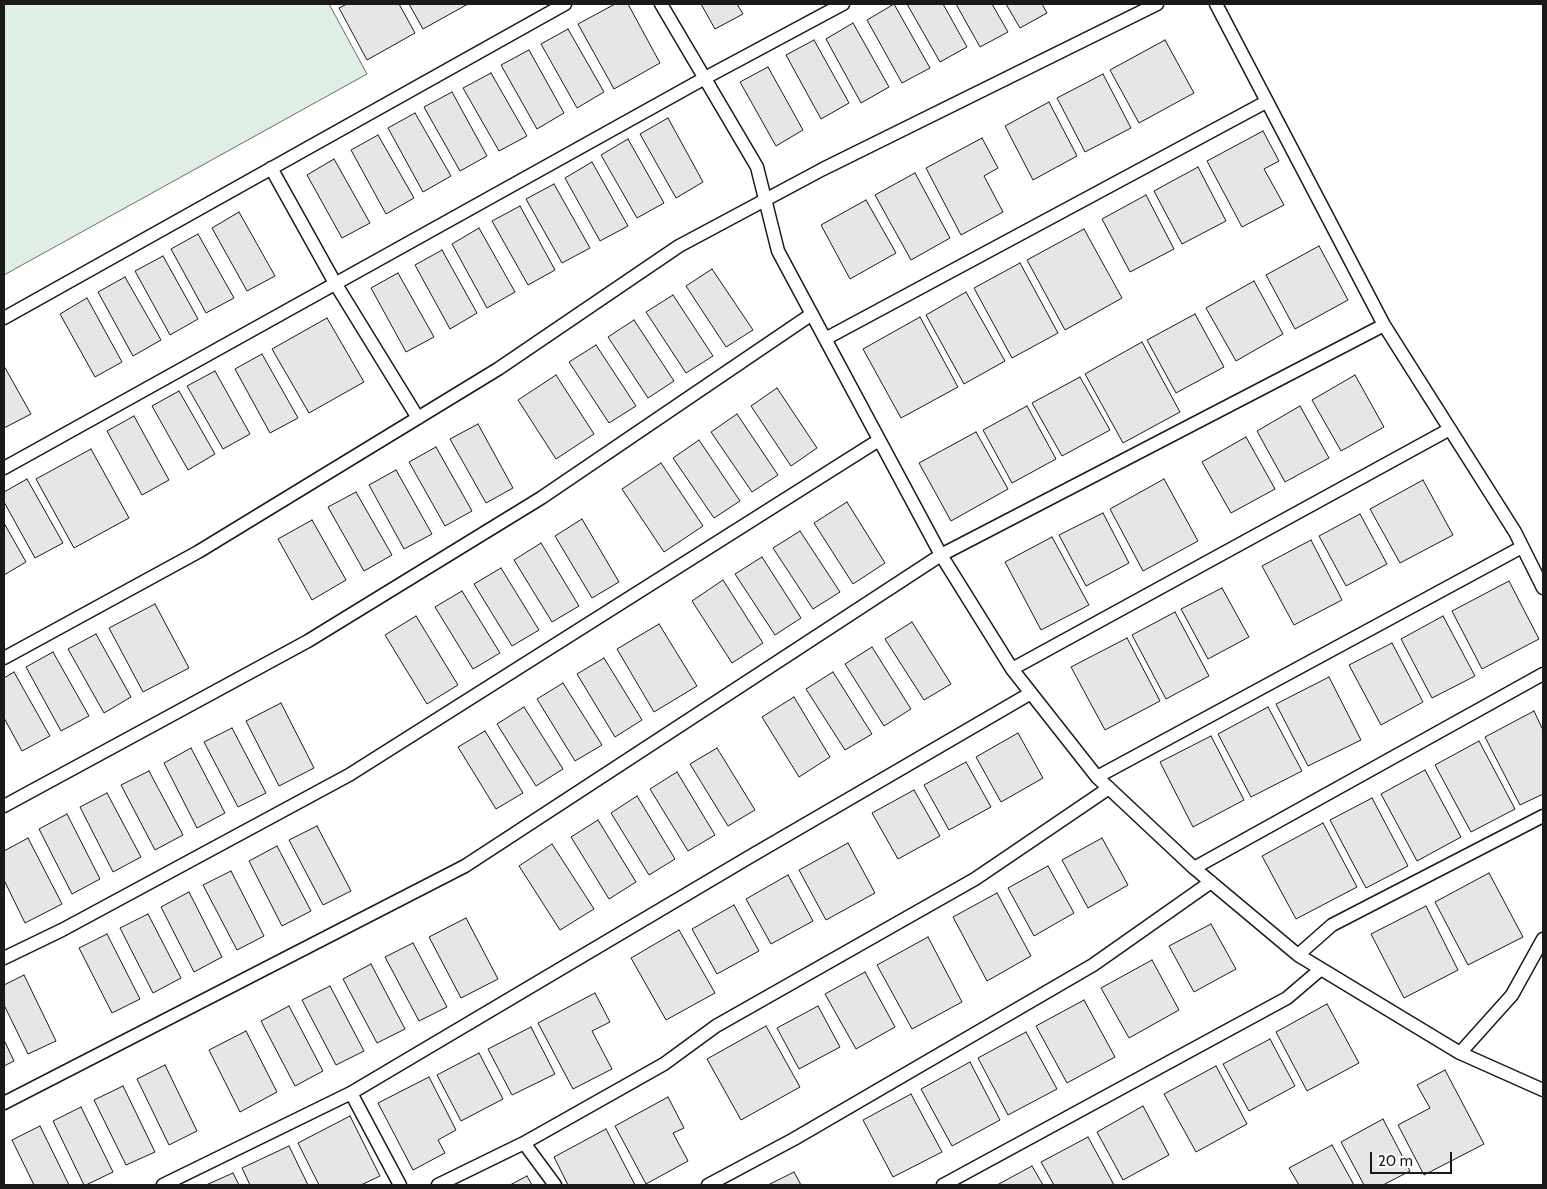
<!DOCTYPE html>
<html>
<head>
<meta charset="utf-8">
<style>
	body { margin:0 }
	#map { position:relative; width:1547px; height:1189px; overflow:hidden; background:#fff; font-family:Cabin,sans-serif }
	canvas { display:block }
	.frame { position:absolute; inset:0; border:5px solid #1a1a1a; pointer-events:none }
	.scale { position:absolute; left:1370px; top:1152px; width:82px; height:22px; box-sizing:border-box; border:2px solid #1a1a1a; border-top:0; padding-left:6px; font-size:15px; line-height:18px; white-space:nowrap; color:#1a1a1a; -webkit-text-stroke:4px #fff; paint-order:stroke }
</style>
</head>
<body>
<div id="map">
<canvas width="1547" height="1189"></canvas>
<div class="frame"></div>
<div class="scale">20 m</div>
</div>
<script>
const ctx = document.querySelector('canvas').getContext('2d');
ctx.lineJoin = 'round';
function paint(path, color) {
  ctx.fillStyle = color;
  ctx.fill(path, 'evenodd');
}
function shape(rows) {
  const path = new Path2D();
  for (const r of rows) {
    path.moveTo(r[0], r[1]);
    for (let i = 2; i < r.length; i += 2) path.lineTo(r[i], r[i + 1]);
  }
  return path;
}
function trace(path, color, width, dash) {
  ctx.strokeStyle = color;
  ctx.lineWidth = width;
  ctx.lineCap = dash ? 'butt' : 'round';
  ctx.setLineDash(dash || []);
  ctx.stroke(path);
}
const green = shape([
	[4,4,329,4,367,74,4,275,4,4]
]);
const building = shape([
	[347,4,399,4,415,33,367,60,339,8,347,4],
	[409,4,468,4,423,29,409,4],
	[615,4,628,4,660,63,614,89,578,24,615,4],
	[701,4,737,4,743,14,715,29,701,4],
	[894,4,930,68,902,83,867,20,894,4],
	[907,4,943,4,967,47,940,62,907,4],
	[956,4,992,4,1008,32,980,47,956,4],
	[1006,4,1042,4,1047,13,1020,28,1006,4],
	[853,23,889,87,861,103,826,39,853,23],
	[568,29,604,92,577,108,541,44,568,29],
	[814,40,849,103,821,119,786,55,814,40],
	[1165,40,1194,93,1139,123,1110,70,1165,40],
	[529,50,564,113,537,129,501,65,529,50],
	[768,67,803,130,776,146,740,82,768,67],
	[491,73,527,136,499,151,463,88,491,73],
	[1103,74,1131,128,1085,152,1057,98,1103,74],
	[452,92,487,156,460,171,424,107,452,92],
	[1049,102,1077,156,1033,180,1005,126,1049,102],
	[415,113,451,176,423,192,388,128,415,113],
	[668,118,703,182,676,198,640,134,668,118],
	[1263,131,1279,161,1264,169,1284,205,1242,227,1207,161,1263,131],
	[378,135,414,198,386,214,351,150,378,135],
	[982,138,998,168,984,176,1003,212,961,235,926,168,982,138],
	[628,139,664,203,637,218,601,155,628,139],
	[334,159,370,223,342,238,307,175,334,159],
	[592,162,628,226,600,241,565,178,592,162],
	[1198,167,1226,221,1182,244,1154,191,1198,167],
	[915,173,950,238,911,260,875,195,915,173],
	[554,184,590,248,562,263,526,199,554,184],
	[1146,195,1174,249,1130,272,1102,219,1146,195],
	[866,200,896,253,850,279,821,225,866,200],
	[520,206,555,270,528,285,492,221,520,206],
	[239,212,275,276,247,291,212,228,239,212],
	[479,228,515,292,487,308,452,244,479,228],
	[1084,229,1122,298,1065,330,1027,260,1084,229],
	[198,234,234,298,206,313,171,249,198,234],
	[1319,246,1348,300,1295,329,1266,275,1319,246],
	[442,250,477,313,450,329,415,265,442,250],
	[163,256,198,319,170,335,135,271,163,256],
	[1020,263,1058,333,1012,358,974,288,1020,263],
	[712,269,753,330,726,347,686,286,712,269],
	[398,273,434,337,406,352,371,288,398,273],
	[125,277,161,340,133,356,98,292,125,277],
	[1254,281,1283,334,1236,361,1206,308,1254,281],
	[966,292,1005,361,964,384,926,315,966,292],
	[673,295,713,356,686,373,646,312,673,295],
	[87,298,122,362,95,377,60,314,87,298],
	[1195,314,1224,367,1176,393,1147,340,1195,314],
	[920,317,958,387,901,418,863,349,920,317],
	[327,318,364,382,309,413,272,349,327,318],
	[634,320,674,381,648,398,608,337,634,320],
	[1142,342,1180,412,1123,443,1085,374,1142,342],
	[596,345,636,406,609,423,569,362,596,345],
	[262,354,298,418,270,433,235,369,262,354],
	[4,366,31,414,4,428,4,366],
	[215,371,250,434,223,449,187,386,215,371],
	[556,375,594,434,556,459,518,400,556,375],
	[1355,375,1384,427,1341,451,1312,400,1355,375],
	[1080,377,1110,430,1062,456,1032,403,1080,377],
	[777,388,817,448,791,466,751,406,777,388],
	[179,391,215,454,188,470,152,406,179,391],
	[1027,406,1056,459,1012,483,983,430,1027,406],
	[1300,406,1329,458,1285,482,1257,431,1300,406],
	[737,414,778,475,752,492,711,432,737,414],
	[134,416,169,480,142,495,107,431,134,416],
	[478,424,513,488,486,503,450,439,478,424],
	[976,432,1008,489,951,521,919,463,976,432],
	[1246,437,1275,489,1231,513,1202,462,1246,437],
	[699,440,740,501,714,518,673,458,699,440],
	[436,447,472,511,445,526,409,462,436,447],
	[91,449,129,518,74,548,36,479,91,449],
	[661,463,703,526,664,552,622,489,661,463],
	[396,470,432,534,404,549,369,485,396,470],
	[27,479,63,543,35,558,4,502,4,492,27,479],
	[1164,479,1198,541,1143,571,1110,509,1164,479],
	[1423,480,1453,535,1400,563,1370,509,1423,480],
	[356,492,392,555,364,571,328,507,356,492],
	[847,502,885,563,853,584,814,523,847,502],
	[1103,513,1129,563,1086,586,1059,535,1103,513],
	[1360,514,1387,564,1346,586,1319,536,1360,514],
	[582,519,619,582,592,598,555,536,582,519],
	[312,520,346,580,312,600,278,539,312,520],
	[4,523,26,562,4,575,4,523],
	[800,531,840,592,813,609,773,548,800,531],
	[1052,537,1089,605,1041,630,1005,562,1052,537],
	[1311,540,1342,600,1294,625,1262,566,1311,540],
	[541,543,579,606,552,622,514,560,541,543],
	[762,557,801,618,775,635,735,574,762,557],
	[501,568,539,630,512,646,474,584,501,568],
	[723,580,763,643,732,663,692,601,723,580],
	[1509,581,1539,639,1482,669,1452,611,1509,581],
	[1222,588,1249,637,1208,659,1181,609,1222,588],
	[462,591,500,653,473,669,435,607,462,591],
	[155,604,189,668,143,692,109,628,155,604],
	[1175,612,1209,676,1166,699,1132,635,1175,612],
	[416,616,458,685,427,704,385,635,416,616],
	[1443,616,1475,676,1432,698,1401,639,1443,616],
	[912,622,951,684,924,700,885,639,912,622],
	[659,624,697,686,654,712,617,649,659,624],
	[96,634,131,697,104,713,68,649,96,634],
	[1127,638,1160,701,1105,730,1071,667,1127,638],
	[1392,643,1423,702,1381,725,1349,665,1392,643],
	[872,647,911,709,884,726,845,664,872,647],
	[53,652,89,716,61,731,26,667,53,652],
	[604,658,642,720,615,737,577,674,604,658],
	[14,672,50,736,22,751,4,718,4,678,14,672],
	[833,672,872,734,845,750,806,689,833,672],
	[1329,677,1361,740,1308,766,1276,704,1329,677],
	[563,683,602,745,575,761,537,699,563,683],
	[794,697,830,757,799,777,762,717,794,697],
	[281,703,314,768,279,786,246,721,281,703],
	[524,707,563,769,536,786,497,724,524,707],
	[1268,707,1302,771,1251,797,1218,734,1268,707],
	[1534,711,1543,730,1543,794,1520,805,1485,737,1534,711],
	[232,728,266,793,238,807,204,742,232,728],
	[485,731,523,793,496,809,458,747,485,731],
	[1018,733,1043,778,1001,802,976,757,1018,733],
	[1211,736,1244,800,1193,827,1160,762,1211,736],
	[1479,741,1515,809,1471,832,1435,765,1479,741],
	[191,748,225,813,197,828,164,763,191,748],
	[717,748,755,810,728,826,690,764,717,748],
	[966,762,991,807,949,830,924,785,966,762],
	[1425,770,1461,837,1417,861,1381,794,1425,770],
	[149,771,183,835,155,850,121,785,149,771],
	[677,772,715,835,688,851,650,789,677,772],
	[914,790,940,836,898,859,872,813,914,790],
	[107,793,141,857,113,872,80,807,107,793],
	[637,796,675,859,649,875,611,813,637,796],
	[1372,798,1408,866,1366,888,1330,820,1372,798],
	[67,814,100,879,72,894,39,829,67,814],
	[598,820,636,882,609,899,571,837,598,820],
	[1323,823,1357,887,1296,919,1262,856,1323,823],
	[317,826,351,891,323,905,289,840,317,826],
	[28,838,62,904,25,923,4,880,4,851,28,838],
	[1102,838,1128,885,1088,908,1062,860,1102,838],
	[848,843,875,893,826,920,799,870,848,843],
	[552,844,594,909,560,930,519,866,552,844],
	[277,846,311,911,282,926,249,861,277,846],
	[1048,866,1074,913,1034,936,1008,888,1048,866],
	[231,871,264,936,237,950,203,885,231,871],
	[1489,873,1523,937,1468,965,1435,902,1489,873],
	[788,875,813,921,771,944,746,899,788,875],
	[189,892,222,957,194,972,161,907,189,892],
	[997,893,1031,956,987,981,953,917,997,893],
	[734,905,759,951,717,974,692,929,734,905],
	[1426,906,1458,970,1404,998,1371,934,1426,906],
	[148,914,181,978,153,993,120,928,148,914],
	[466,918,498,979,461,998,429,937,466,918],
	[1211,924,1236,969,1194,992,1169,946,1211,924],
	[679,930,715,993,666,1020,631,958,679,930],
	[107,934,140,999,112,1013,79,948,107,934],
	[928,937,962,1002,912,1029,877,965,928,937],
	[413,943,447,1007,419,1021,385,957,413,943],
	[1152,960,1179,1010,1129,1038,1101,988,1152,960],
	[371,964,405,1029,377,1043,343,979,371,964],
	[865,972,895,1027,856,1049,825,994,865,972],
	[24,975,56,1041,28,1054,4,1005,4,985,24,975],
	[330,986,364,1051,336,1065,302,1000,330,986],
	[595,993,610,1022,592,1031,612,1069,573,1089,538,1023,595,993],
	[1084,1000,1115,1057,1067,1083,1036,1026,1084,1000],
	[1327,1004,1359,1063,1307,1091,1276,1032,1327,1004],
	[289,1006,323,1071,295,1086,261,1021,289,1006],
	[818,1006,840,1047,799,1069,777,1028,818,1006],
	[766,1026,800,1087,741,1120,707,1059,766,1026],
	[531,1027,555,1074,512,1095,488,1049,531,1027],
	[246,1031,277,1092,240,1112,209,1050,246,1031],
	[1026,1032,1057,1089,1008,1115,978,1058,1026,1032],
	[1270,1039,1295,1086,1249,1111,1223,1064,1270,1039],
	[4,1040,14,1061,4,1066,4,1040],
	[479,1053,503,1099,461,1121,437,1075,479,1053],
	[970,1062,1000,1120,952,1146,921,1089,970,1062],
	[165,1065,197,1131,169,1145,137,1079,165,1065],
	[1216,1066,1247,1124,1196,1152,1164,1094,1216,1066],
	[1445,1070,1484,1144,1424,1175,1398,1125,1430,1108,1417,1085,1445,1070],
	[429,1077,456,1130,438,1140,445,1153,413,1170,378,1103,429,1077],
	[123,1086,155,1152,126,1165,94,1100,123,1086],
	[911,1094,942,1152,893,1177,863,1120,911,1094],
	[668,1097,684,1128,673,1133,688,1161,646,1184,615,1126,668,1097],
	[1143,1106,1169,1155,1123,1180,1097,1132,1143,1106],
	[81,1107,113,1172,86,1185,84,1185,53,1121,81,1107],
	[350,1116,380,1176,361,1185,319,1185,298,1143,350,1116],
	[1383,1119,1410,1171,1383,1185,1364,1185,1341,1142,1383,1119],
	[40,1126,69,1185,34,1185,12,1140,40,1126],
	[606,1129,635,1185,568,1185,554,1157,606,1129],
	[1088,1137,1114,1185,1054,1185,1041,1162,1088,1137],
	[1332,1145,1354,1185,1299,1185,1289,1168,1332,1145],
	[289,1146,308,1185,250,1185,242,1168,289,1146],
	[1032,1166,1043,1185,997,1185,1032,1166],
	[794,1172,801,1185,768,1185,794,1172],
	[233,1173,239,1185,206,1185,233,1173],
	[527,1176,532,1185,510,1185,527,1176]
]);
const service = shape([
	[661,4,757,167,778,251,941,555,1012,669,1097,777,1194,868,1298,955,1460,1053,1543,1090],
	[1216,4,1384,325,1515,532,1543,588],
	[271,168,335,283,418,418],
	[4,318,565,4],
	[825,339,1266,102],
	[4,468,705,78,843,4],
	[4,658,198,552,498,369,679,246,823,169,1157,4],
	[1012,669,1450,429],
	[1097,777,1522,547],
	[4,806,308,641,541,498,812,314],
	[1194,868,1543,674],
	[1298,955,1332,925,1543,816],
	[4,958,62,930,349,775,879,440],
	[1460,1053,1512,995,1543,939],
	[351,1093,400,1185],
	[4,1103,465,866,941,555,1384,325],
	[524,1143,555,1185],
	[163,1185,351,1093,751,856,1031,693],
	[438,1185,524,1143,664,1064,716,1026,975,879,1109,788],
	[708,1185,794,1139,1093,965,1211,882],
	[943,1185,1287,998,1321,969]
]);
paint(green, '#e0efe3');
trace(green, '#6a6a6a', 1);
paint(building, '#e6e6e6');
trace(building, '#1a1a1a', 1);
trace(service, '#1a1a1a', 15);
trace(service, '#fff', 12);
</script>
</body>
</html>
